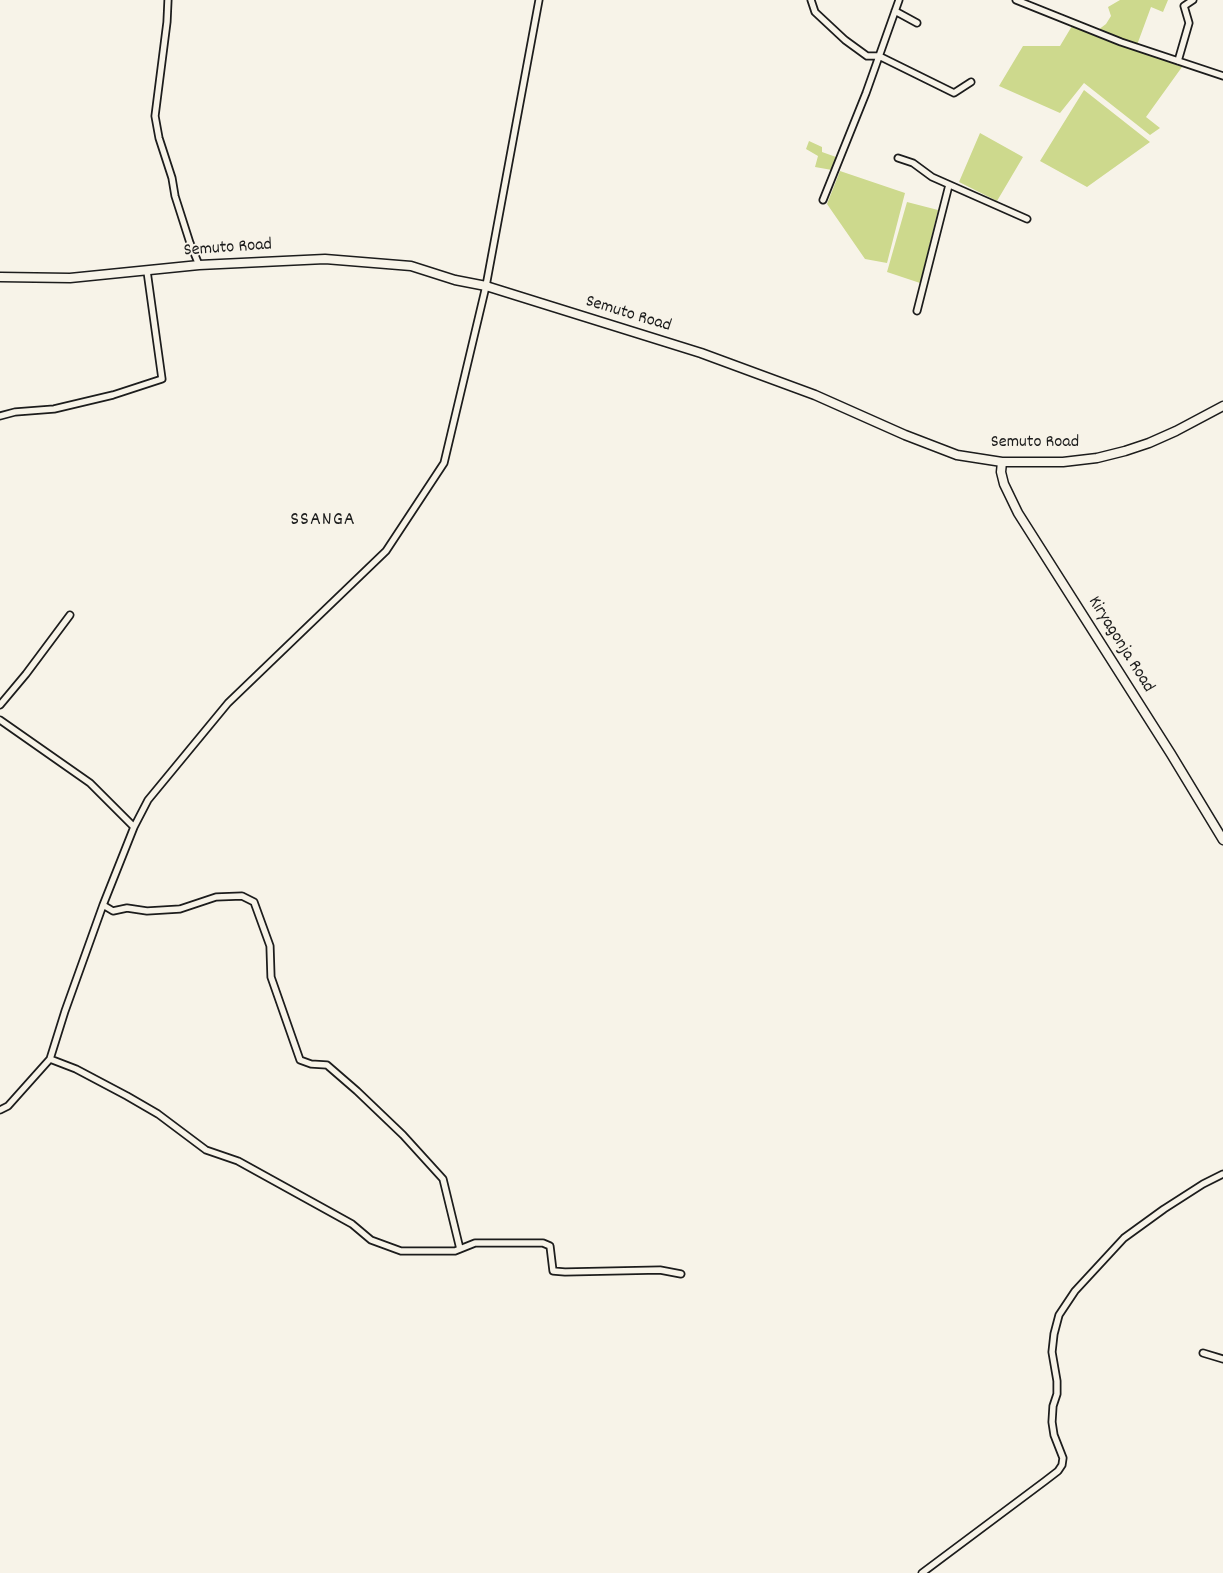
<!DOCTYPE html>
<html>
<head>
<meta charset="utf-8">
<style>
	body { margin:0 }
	canvas { display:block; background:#f7f3e8 }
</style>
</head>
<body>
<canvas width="1223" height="1573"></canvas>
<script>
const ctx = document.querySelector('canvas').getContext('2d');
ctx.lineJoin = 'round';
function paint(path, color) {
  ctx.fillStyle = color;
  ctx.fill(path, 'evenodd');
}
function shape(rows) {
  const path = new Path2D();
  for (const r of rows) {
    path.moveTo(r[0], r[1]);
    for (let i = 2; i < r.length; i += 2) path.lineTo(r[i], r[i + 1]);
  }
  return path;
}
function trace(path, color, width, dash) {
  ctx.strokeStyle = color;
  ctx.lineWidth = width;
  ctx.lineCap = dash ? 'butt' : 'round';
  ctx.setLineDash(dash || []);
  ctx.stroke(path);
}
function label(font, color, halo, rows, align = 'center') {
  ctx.font = font + ' Dekko,sans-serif';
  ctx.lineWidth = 4;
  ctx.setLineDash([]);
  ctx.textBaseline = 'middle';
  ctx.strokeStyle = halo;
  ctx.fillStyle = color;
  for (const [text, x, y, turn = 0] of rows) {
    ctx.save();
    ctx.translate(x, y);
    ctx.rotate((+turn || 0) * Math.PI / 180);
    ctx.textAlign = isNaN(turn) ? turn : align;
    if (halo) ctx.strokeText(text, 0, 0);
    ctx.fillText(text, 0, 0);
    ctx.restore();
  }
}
const green = shape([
	[1120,0,1168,0,1163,12,1151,7,1137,45,1098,30,1106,24,1111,16,1108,7],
	[1072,26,1182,67,1146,117,1160,128,1150,135,1084,83,1060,113,999,86,1023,46,1060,46],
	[1084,90,1150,142,1087,187,1040,161],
	[980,133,1023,157,997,201,959,182],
	[809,141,822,147,822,152,836,157,832,170,815,167,818,156,806,149],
	[840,171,905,193,887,263,865,259,827,204],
	[907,202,938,210,920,283,887,272]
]);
const street = shape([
	[168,0,167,22,155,116,159,138,172,178,175,196,190,243,199,265],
	[811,0,815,12,845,40,867,56,879,56,954,93,971,82],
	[1016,0,1121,42,1223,76],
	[895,11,917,23],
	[1178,61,1189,23,1184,6,1193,0],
	[898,158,913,163,932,177,1027,219],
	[823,200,866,93,899,0],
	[917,311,949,185],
	[0,416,15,412,54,409,113,395,162,379,147,271],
	[0,705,26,674,70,615],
	[0,720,90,783,134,827],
	[103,905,113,911,127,908,147,911,180,909,216,897,242,896,254,902,270,946,271,977,300,1060,311,1064,327,1065,357,1091,403,1135,443,1179,460,1249],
	[50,1059,76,1069,127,1096,158,1114,206,1150,238,1161,352,1224,371,1240,401,1251,455,1251,475,1243,543,1243,550,1246,553,1271,565,1272,660,1270,681,1274],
	[0,1110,8,1106,50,1059,65,1011,103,905,134,827,148,800,228,703,386,551,444,463,486,286,539,0],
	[1203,1353,1223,1359],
	[922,1573,1045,1481,1058,1471,1062,1465,1063,1458,1054,1435,1052,1422,1053,1406,1057,1394,1057,1381,1052,1352,1054,1334,1059,1315,1075,1291,1124,1238,1164,1209,1203,1184,1223,1174]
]);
const secondary = shape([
	[0,277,70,278,199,265,325,259,411,266,455,280,486,286,701,353,815,395,905,435,957,455,1002,462,1063,462,1097,458,1125,451,1149,443,1176,431,1223,406],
	[1002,462,1001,472,1004,484,1018,513,1171,754,1223,840]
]);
const streetNames = [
	["Semuto Road",228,249,-4],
	["Semuto Road",628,315,17],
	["Semuto Road",1035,444],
	["Kiryagonja Road",1120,645,58]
];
const quarterNames = [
	["SSANGA",323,521]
];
paint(green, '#cdd98d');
trace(street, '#1c1c1c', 9);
trace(secondary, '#1c1c1c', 11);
trace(street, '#f7f3e8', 5.5);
trace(secondary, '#f7f3e8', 8);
label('18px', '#1c1c1c', '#f7f3e8', streetNames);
ctx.letterSpacing = '1px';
label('20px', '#1c1c1c', '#f7f3e8', quarterNames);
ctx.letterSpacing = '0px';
</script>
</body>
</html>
